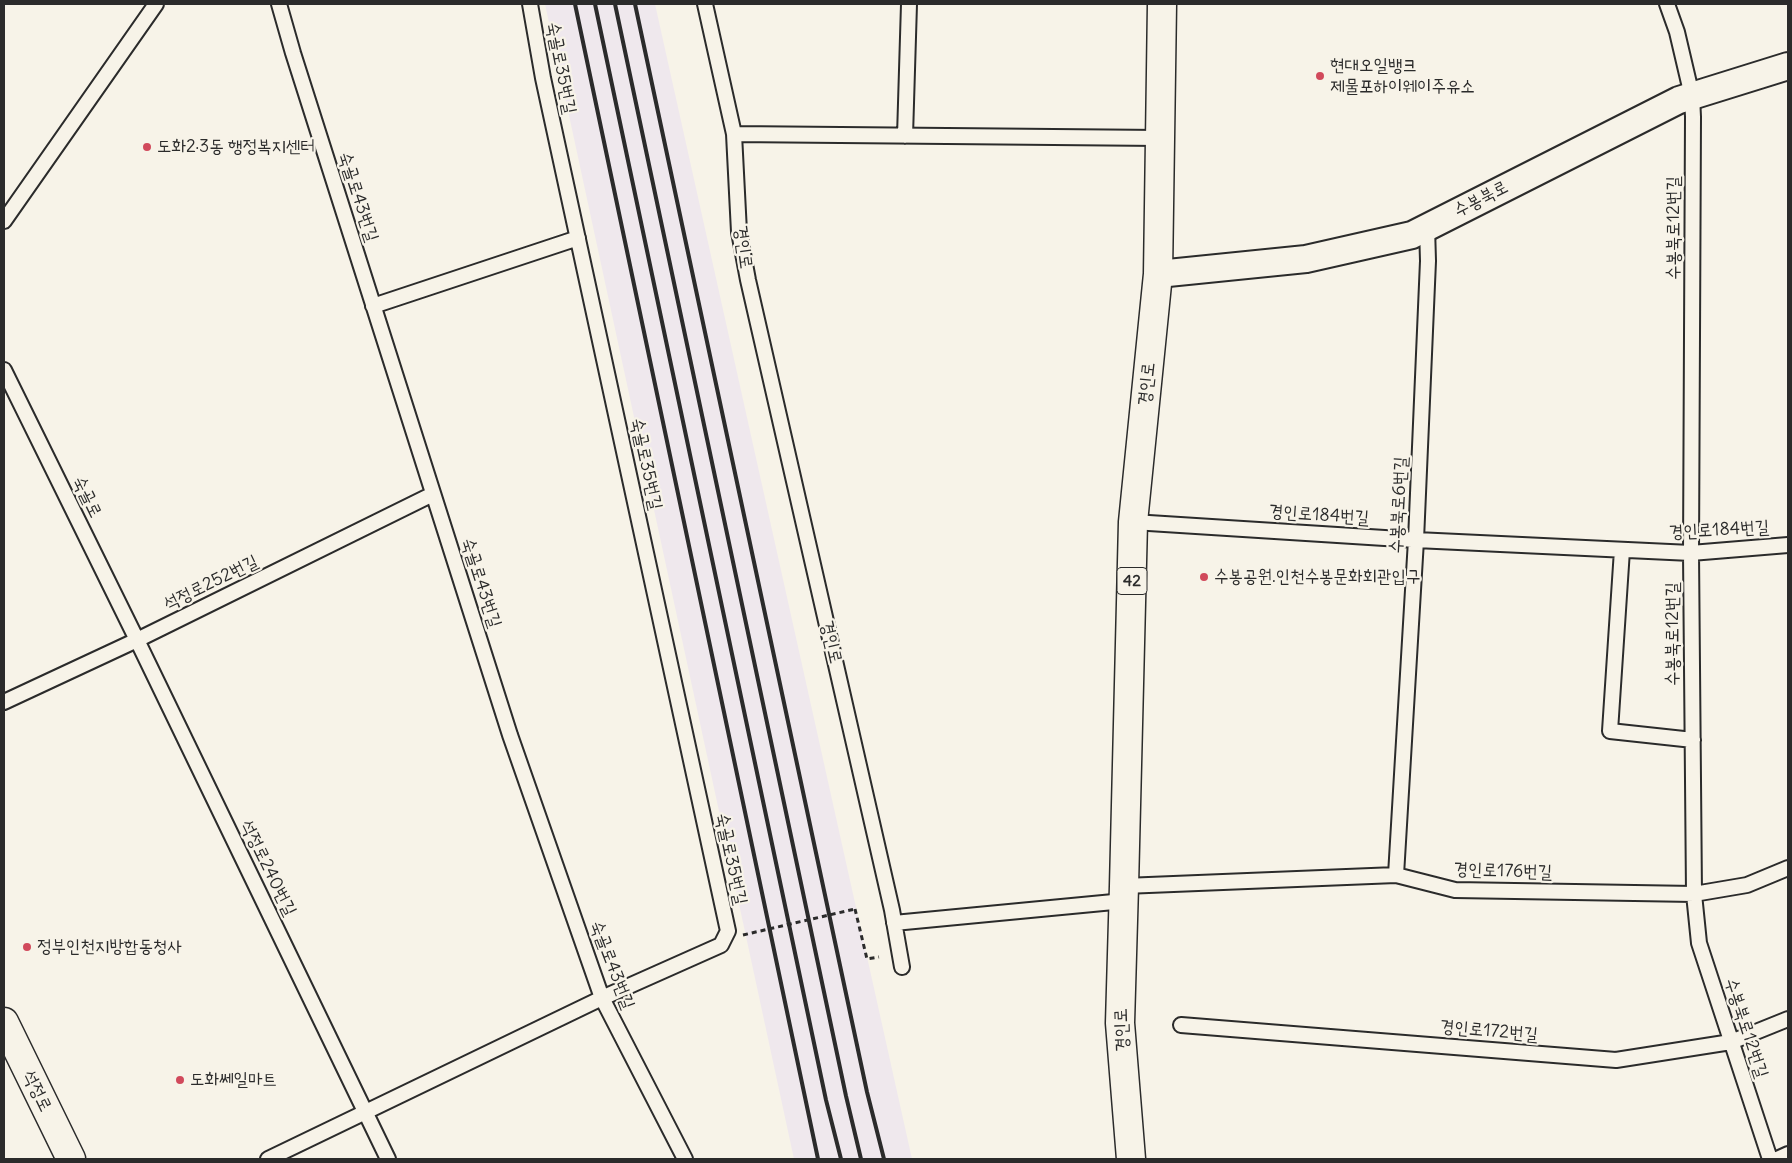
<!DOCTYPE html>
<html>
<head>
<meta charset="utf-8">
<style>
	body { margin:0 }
	#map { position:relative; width:1792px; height:1163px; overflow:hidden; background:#f7f3e8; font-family:Delius,sans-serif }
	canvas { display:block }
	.frame { position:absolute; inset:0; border:5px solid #2b2b2b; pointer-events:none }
</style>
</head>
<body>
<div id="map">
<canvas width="1792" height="1163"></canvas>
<div class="frame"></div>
</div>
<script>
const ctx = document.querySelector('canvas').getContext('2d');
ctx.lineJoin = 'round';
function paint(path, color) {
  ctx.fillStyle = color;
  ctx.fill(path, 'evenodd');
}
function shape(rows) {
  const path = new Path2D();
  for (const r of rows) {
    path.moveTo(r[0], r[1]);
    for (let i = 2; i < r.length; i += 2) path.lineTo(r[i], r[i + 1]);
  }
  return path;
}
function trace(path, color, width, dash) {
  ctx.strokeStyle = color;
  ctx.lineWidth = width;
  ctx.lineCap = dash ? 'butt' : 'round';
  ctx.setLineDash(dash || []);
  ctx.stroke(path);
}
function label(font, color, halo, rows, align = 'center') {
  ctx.font = font + ' Delius,"Poor Story",sans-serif';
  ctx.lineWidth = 4.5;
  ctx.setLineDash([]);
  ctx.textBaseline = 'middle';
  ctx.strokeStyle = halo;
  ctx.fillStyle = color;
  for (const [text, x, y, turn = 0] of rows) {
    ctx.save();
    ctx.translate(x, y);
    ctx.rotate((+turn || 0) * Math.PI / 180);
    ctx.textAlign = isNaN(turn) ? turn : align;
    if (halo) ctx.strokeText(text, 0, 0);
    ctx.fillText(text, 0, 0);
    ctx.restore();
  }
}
const built = shape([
	[545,4,655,4,912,1159,794,1159]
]);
const path = shape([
	[855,909,867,959,879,957]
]);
const service = shape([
	[279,4,293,53,510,735,602,998,685,1159],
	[705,4,734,134,739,232,748,280,892,910,902,967],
	[1667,4,1677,32,1692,96,1693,117,1691,553,1694,894,1699,943,1770,1159],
	[734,134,1160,138],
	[905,136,909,4],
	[4,221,156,4],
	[373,306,578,238],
	[4,370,137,640,388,1159],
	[1133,522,1416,540,1691,553,1788,545],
	[1622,550,1610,731,1693,740],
	[4,702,137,640,433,494],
	[1396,875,1416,540,1428,261,1427,227],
	[1124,886,1396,875,1455,890,1694,894,1747,885,1788,868],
	[894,923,1124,901],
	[1181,1025,1616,1060,1731,1042,1788,1019],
	[268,1159,602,998,721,945,728,931,543,78,530,4],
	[1777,1159,1788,1154]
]);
const minor = shape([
	[1158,274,1306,259,1412,235,1679,100,1788,66]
]);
const secondary = shape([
	[4,1022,71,1159]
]);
const primary = shape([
	[1131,1159,1120,1023,1124,886,1133,522,1158,274,1162,4]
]);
const rail = shape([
	[575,4,818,1159],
	[595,4,826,1100,841,1159],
	[615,4,846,1096,861,1159],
	[635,4,867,1092,884,1159]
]);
const pathBridge = shape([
	[743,935,855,909]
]);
const markers = [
	[1320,76,5,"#d1495b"],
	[147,147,5,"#d1495b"],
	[1204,577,5,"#d1495b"],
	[27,947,5,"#d1495b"],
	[180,1080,5,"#d1495b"]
];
const shields = [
	[1132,581,30]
];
const shieldNames = [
	["42",1132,581]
];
const poiNames = [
	["현대오일뱅크",1330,66],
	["제물포하이웨이주유소",1330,87],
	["도화2·3동 행정복지센터",157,147],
	["수봉공원.인천수봉문화회관입구",1214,577],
	["정부인천지방합동청사",37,947],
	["도화쎄일마트",190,1080]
];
const streetNames = [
	["숙골로35번길",561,68,79],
	["숙골로43번길",358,197,72],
	["수봉북로",1481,199,-27],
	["수봉북로12번길",1674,228,-90],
	["경인로",743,247,82],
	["경인로",1147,384,-84],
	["숙골로35번길",646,464,78],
	["숙골로",87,497,64],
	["수봉북로6번길",1399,505,-87],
	["경인로184번길",1319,515,4],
	["경인로184번길",1719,530,-3],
	["석정로252번길",211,583,-26],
	["숙골로43번길",481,583,72],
	["수봉북로12번길",1673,634,-90],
	["경인로",831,642,77],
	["숙골로35번길",731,859,78],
	["석정로240번길",268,868,64],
	["경인로176번길",1503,871,2],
	["숙골로43번길",612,965,69],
	["수봉북로12번길",1746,1028,72],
	["경인로",1122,1030,-92],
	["경인로172번길",1489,1031,5],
	["석정로",37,1091,64]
];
paint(built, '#efe8ed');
trace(service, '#2b2b2b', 18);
trace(minor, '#2b2b2b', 30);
trace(secondary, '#2b2b2b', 31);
trace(primary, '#2b2b2b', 31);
trace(path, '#2b2b2b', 3, [5, 4]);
trace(service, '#f7f3e8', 14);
trace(minor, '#f7f3e8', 26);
trace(secondary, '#f7f3e8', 28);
trace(primary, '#f7f3e8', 28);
trace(rail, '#2b2b2b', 4);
trace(pathBridge, '#2b2b2b', 3, [5, 4]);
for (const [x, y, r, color] of markers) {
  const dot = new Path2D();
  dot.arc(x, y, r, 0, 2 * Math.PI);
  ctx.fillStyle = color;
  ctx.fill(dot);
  trace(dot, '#f7f3e8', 2);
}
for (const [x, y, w] of shields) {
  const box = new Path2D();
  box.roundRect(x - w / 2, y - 13.5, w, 27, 4);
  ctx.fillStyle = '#f7f3e8';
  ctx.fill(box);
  trace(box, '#2b2b2b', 1);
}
label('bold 16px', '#2b2b2b', null, shieldNames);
label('18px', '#2b2b2b', '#f7f3e8', poiNames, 'left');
label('18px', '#2b2b2b', '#f7f3e8', streetNames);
</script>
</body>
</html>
